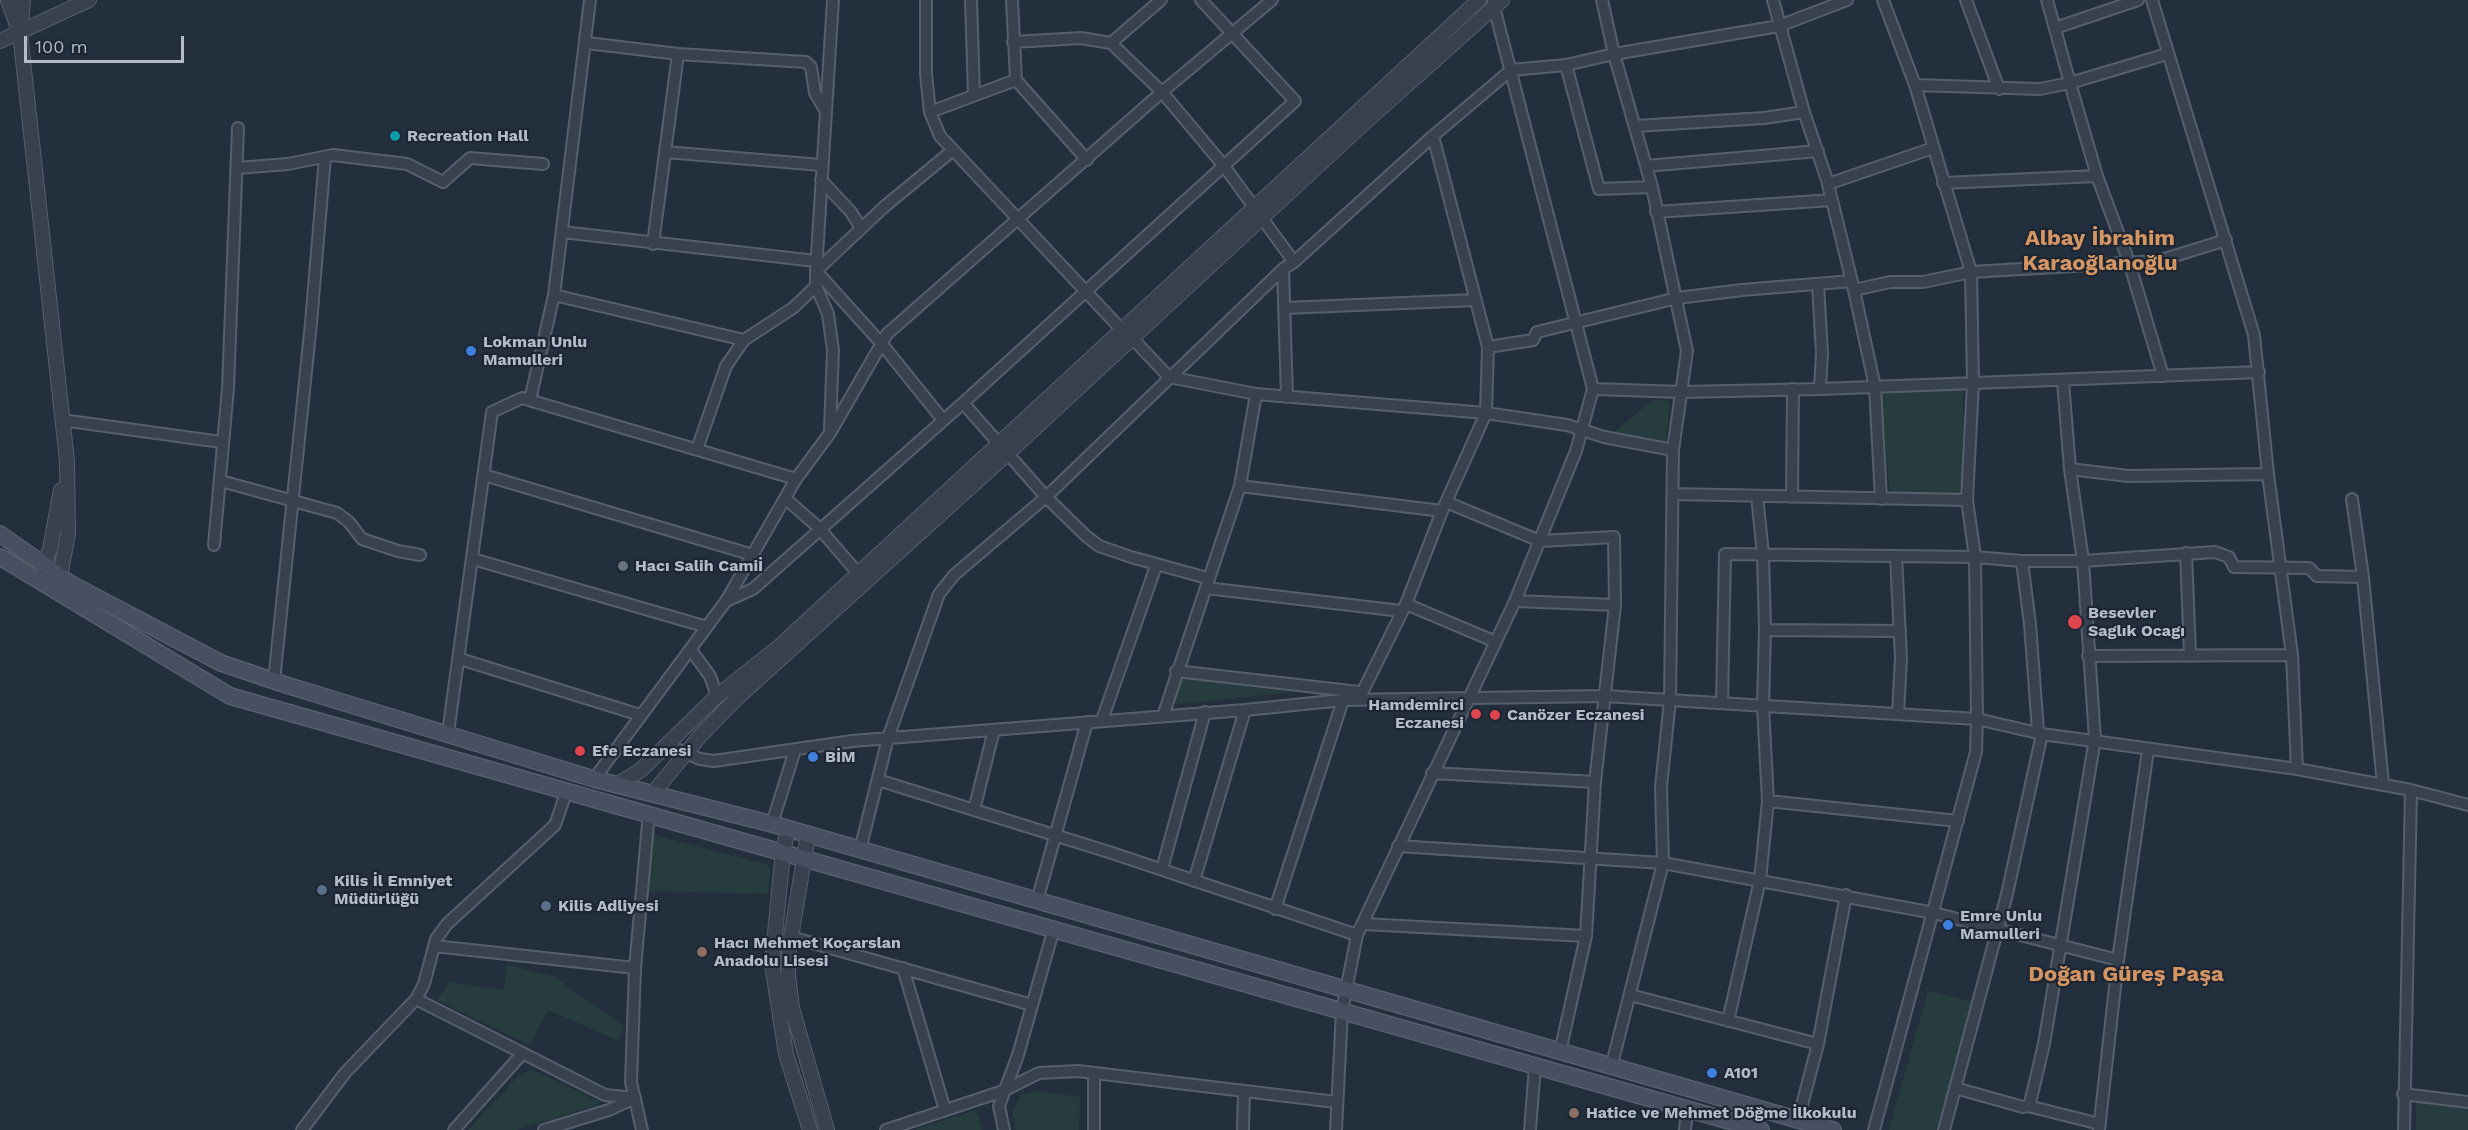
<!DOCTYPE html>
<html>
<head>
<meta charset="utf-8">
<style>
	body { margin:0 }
	#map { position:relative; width:2468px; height:1130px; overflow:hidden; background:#242f3e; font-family:"Work Sans",sans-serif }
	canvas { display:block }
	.scale { position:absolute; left:24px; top:36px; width:160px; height:27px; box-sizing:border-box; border:3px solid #b4bcc9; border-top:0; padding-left:8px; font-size:18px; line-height:21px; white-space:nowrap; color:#b4bcc9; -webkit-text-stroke:4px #1d2633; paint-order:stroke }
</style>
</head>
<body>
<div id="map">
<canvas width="2468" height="1130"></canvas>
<div class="scale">100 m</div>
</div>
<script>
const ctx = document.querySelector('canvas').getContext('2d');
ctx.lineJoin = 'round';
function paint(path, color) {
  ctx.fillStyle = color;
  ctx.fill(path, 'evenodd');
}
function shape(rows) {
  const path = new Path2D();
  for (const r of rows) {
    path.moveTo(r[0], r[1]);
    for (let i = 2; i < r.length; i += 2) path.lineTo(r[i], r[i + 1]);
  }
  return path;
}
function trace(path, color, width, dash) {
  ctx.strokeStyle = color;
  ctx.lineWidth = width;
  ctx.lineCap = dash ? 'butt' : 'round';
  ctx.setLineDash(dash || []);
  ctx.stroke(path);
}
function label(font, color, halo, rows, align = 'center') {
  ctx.font = font + ' "Work Sans",sans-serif';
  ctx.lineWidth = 4.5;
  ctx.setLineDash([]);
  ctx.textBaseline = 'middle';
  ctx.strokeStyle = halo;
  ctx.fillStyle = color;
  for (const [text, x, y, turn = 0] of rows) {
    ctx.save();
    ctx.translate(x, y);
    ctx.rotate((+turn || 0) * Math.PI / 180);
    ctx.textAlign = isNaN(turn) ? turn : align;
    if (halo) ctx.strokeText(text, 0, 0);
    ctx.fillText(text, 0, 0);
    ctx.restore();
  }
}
const green = shape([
	[1962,380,1966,495,1890,493,1879,384],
	[1657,399,1670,402,1666,444,1609,436,1648,404],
	[1178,677,1291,692,1170,705],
	[654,835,766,864,770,868,768,894,648,891],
	[507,965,553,976,624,1026,619,1041,548,1010,530,1045,437,1000,449,982,504,990],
	[1928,991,1974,1002,1936,1130,1889,1130],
	[533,1070,600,1102,598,1105,516,1130,468,1130,520,1074],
	[1037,1091,1080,1097,1079,1130,1016,1130,1012,1113,1021,1095],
	[2416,1101,2468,1108,2468,1130,2416,1130],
	[976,1110,982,1130,913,1130]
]);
const minor = shape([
	[926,0,926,74,930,112,940,136,1121,329,1132,338,1169,377,1256,394,1486,413,1567,425,1604,437,1673,450],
	[971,0,974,94],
	[1012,0,1016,80,1087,160],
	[1602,0,1614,54,1652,187,1687,351,1673,450,1670,700,1661,787,1663,863,1612,1064],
	[1773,0,1804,112,1827,180,1854,290,1875,387,1881,499],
	[1966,0,1999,89],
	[2152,0,2254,335,2268,474],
	[2055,28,2138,0],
	[1013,42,1081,38,1111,43,1162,92,1224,166,1294,262],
	[587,43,678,54,806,62,811,67,815,93,825,110],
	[1111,43,1161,0],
	[1566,65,1599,189,1652,187],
	[1915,85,2040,89,2070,83,2047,0],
	[930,112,1016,80],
	[1636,126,1764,118,1804,112],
	[665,152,821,165],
	[1646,166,1818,151],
	[237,168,288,164,333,155,407,164,443,182,470,158,543,164],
	[821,180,851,212,861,228],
	[1943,183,2097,176],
	[1828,184,1933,148],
	[1656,212,1832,200],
	[562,232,816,261],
	[653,244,678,54],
	[1283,269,1287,397],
	[1818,285,1822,353,1820,389],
	[1854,290,1890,282,1923,282,1971,272,2158,261,2226,240],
	[554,295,744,340],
	[1285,308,1476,300],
	[1488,347,1533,340,1537,332,1677,298,1742,290,1852,281],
	[2163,376,2129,262,2097,176,2070,83,2167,54],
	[1593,389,1683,392,1820,389,2259,372],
	[530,400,554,295,590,0],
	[963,403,1046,497,1086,536,1099,546,1131,557,1207,578],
	[62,420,221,442],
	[943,420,881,343,816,271,884,207,953,150],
	[830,428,833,350,828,314,816,286,816,271,833,0],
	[697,449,726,366,744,340,793,308,816,286],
	[2070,469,2128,476,2268,474,2292,655,2297,769],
	[484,475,753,555],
	[221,481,337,513,349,522,362,539,398,551,420,555],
	[1240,486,1442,511],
	[1673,494,1967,500],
	[1792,497,1793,389],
	[786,499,819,528,863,579],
	[2352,499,2363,577,2383,784],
	[1446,502,1540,541,1614,537,1615,605,1595,782,1586,936,1560,1052],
	[214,545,228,388,238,128],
	[2186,553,2190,654],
	[1896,556,1901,658,1898,714],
	[473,559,707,627],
	[2022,561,2030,624,2038,731],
	[1206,588,1401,611],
	[726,601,753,589,963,403,1295,101,1201,0],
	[1515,601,1615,605],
	[1406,604,1496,642],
	[1765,630,1900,631],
	[691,650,710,676,717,696],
	[2088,656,2292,655],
	[460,659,640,715],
	[1176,671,1359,692],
	[274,681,311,323,325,157],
	[1722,703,1725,554,1975,557,2022,561,2083,561,2215,552,2229,557,2234,567,2309,568,2317,576,2363,577],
	[1163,716,1240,486,1256,394],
	[1102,720,1156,566],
	[448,733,492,412,522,398,796,479],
	[667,745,700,759,714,761,852,741,1245,710,1343,700,1605,696,1977,719,2042,734,2297,769,2411,790,2468,805],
	[1432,773,1595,782],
	[594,779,726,601,796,479,830,433,887,334,1162,92,1272,0],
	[878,780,1112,853,1357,935],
	[1768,801,1958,821],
	[974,810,994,730],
	[772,824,795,750],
	[1398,846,1663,863,1934,913,2118,960],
	[860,850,888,738,939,594,954,575,1046,497,1283,269,1294,262,1433,136,1511,70,1566,65,1614,54,1779,26,1847,0],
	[1162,869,1205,712],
	[1194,881,1245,710],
	[1037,901,1087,722],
	[1275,909,1343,700,1362,693,1406,604,1442,511,1486,413,1488,347,1433,136],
	[1364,924,1586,936],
	[791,937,1032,1005],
	[434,946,635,968],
	[903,968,945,1110],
	[1630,995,1818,1044,1846,895],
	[416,999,605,1095,635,1098],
	[1728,1021,1760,880,1768,801,1763,706,1765,630,1763,554,1757,496],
	[1094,1073,1094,1130],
	[1955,1088,2023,1107,2028,1106,2030,1103,2044,1044,2095,739,2083,561,2070,469,2063,381],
	[2403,1094,2468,1102],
	[2028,1106,2100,1124],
	[1798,1120,1818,1044],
	[302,1130,345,1073,416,999,424,984,436,939,447,924,555,825,567,790],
	[454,1130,522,1054],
	[544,1130,609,1110,635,1098],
	[642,1130,631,1082,635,968,649,813],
	[886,1130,1003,1091,1039,1073,1078,1071,1336,1102],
	[1004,1130,999,1106,1018,1055,1054,928],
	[1243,1130,1244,1091],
	[1336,1130,1342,1011,1357,935,1515,601,1576,451,1593,389,1493,3],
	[1530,1130,1535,1066],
	[1685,1130,1687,1109],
	[1874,1130,1976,752,1977,719,1975,557,1967,500,1973,383,1971,272,1915,85,1883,0],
	[1944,1130,2007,894,2042,734],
	[2099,1130,2118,960,2148,750],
	[2404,1130,2411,790]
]);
const tertiary = shape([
	[8,0,18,28],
	[23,0,20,33,67,461,68,534,60,576,54,582],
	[0,41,89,0],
	[46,573,44,565,50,549,61,490],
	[618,784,641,770,717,696,780,646,1479,0],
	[653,793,700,736,738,697,1008,453,1362,125,1502,0],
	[788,829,783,852,772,964,786,1054,810,1130],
	[808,835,789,949,788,975,792,1008,827,1130]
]);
const secondary = shape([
	[0,534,71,584,221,663,286,685,594,779,772,824,1833,1130],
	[0,557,230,696,1761,1130]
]);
const markers = [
	[395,136,6,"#0f9aa8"],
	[471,351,6,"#3f7fe0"],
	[623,566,6,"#6b7280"],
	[2075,622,8,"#e0444e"],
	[1476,714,6,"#e0444e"],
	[1495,715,6,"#e0444e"],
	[580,751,6,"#e0444e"],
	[813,757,6,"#3f7fe0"],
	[322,890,6,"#5c6f8a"],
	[546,906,6,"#5c6f8a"],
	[1948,925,6,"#3f7fe0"],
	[702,952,6,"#8d6e63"],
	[1712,1073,6,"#3f7fe0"],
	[1574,1113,6,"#8d6e63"]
];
const poiNames = [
	["Recreation Hall",407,136],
	["Lokman Unlu",483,342],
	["Mamulleri",483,360],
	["Hacı Salih Camiİ",635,566],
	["Besevler",2088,613],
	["Saglık Ocagı",2088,631],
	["Hamdemirci",1464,705,"right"],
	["Eczanesi",1464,723,"right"],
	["Canözer Eczanesi",1507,715],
	["Efe Eczanesi",592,751],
	["BİM",825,757],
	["Kilis İl Emniyet",334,881],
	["Müdürlüğü",334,899],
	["Kilis Adliyesi",558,906],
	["Emre Unlu",1960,916],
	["Mamulleri",1960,934],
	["Hacı Mehmet Koçarslan",714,943],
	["Anadolu Lisesi",714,961],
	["A101",1724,1073],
	["Hatice ve Mehmet Döğme İlkokulu",1586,1113]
];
const districtNames = [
	["Albay İbrahim",2100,239],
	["Karaoğlanoğlu",2100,264],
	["Doğan Güreş Paşa",2126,975]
];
paint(green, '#263c3f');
trace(minor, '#565f6c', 14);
trace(tertiary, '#565f6c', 16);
trace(secondary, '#565f6c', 18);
trace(minor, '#38414e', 10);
trace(tertiary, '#38414e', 14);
trace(secondary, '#465061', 15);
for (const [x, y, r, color] of markers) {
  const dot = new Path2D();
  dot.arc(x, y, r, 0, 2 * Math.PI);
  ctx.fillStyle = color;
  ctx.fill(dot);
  trace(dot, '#1d2633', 2);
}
label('bold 16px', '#b4bcc9', '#1d2633', poiNames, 'left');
label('bold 22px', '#d59563', '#1d2633', districtNames);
</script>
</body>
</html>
